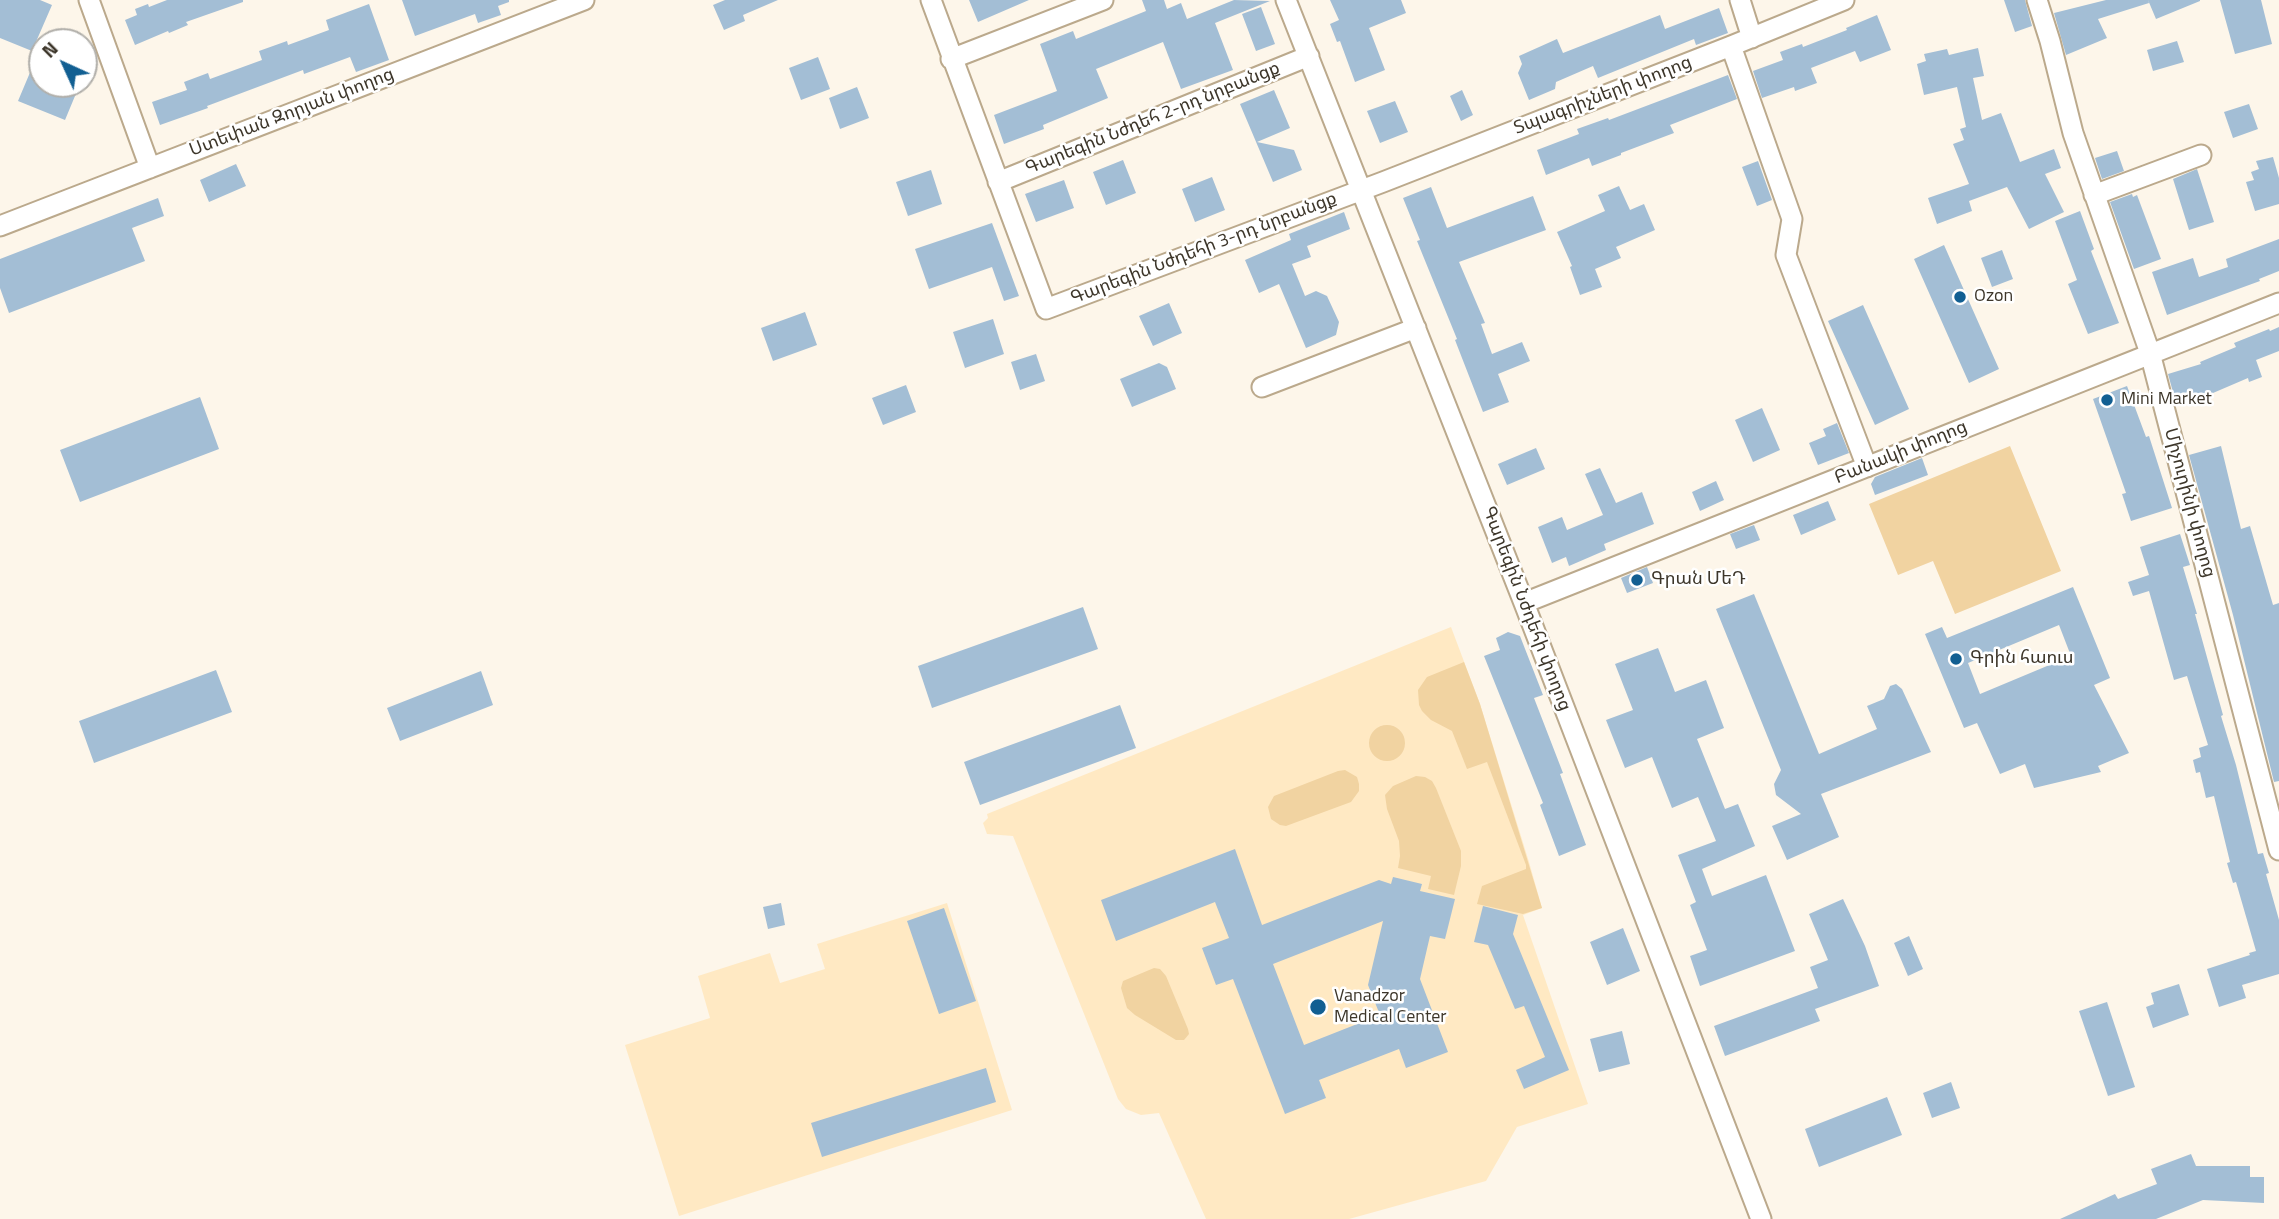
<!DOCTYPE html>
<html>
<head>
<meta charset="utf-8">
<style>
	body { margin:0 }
	#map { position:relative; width:2279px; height:1219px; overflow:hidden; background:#fdf6ea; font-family:"Titillium Web",sans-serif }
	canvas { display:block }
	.north { position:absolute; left:28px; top:28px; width:70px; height:70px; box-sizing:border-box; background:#fff; border:2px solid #b1afaa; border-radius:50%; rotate:315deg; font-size:19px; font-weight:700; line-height:28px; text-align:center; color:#3d362a }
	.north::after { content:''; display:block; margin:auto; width:24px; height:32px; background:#125f92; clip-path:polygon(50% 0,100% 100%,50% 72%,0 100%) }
</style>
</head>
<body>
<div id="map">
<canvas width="2279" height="1219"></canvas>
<div class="north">N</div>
</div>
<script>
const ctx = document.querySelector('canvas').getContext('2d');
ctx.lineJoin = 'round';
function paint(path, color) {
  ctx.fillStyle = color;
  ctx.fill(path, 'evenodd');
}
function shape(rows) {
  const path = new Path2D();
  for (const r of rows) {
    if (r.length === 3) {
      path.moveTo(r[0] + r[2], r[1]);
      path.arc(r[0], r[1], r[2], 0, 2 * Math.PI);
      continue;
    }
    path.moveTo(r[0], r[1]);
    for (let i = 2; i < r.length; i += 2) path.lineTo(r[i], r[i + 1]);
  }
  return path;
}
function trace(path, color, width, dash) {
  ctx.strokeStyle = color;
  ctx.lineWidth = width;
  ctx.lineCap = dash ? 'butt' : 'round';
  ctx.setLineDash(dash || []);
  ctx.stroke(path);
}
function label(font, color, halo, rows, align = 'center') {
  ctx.font = font + ' "Titillium Web","Noto Sans Armenian",sans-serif';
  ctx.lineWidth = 5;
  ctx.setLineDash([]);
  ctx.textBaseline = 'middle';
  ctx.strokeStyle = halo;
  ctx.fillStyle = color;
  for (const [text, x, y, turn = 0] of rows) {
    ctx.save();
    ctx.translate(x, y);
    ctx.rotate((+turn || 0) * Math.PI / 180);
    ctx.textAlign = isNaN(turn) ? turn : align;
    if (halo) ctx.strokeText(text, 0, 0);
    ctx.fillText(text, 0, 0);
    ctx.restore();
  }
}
const built = shape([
	[1451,627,1480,704,1529,862,1542,908,1523,915,1588,1104,1517,1127,1486,1181,1349,1219,1206,1219,1159,1113,1141,1115,1126,1109,1118,1099,1013,836,987,834,983,823,988,818,987,814],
	[947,903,1012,1110,679,1216,625,1045,710,1018,698,976,770,953,780,983,825,969,817,944]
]);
const green = shape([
	[2010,446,2061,571,1955,614,1933,561,1898,575,1869,504],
	[1464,662,1480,704,1542,908,1523,914,1477,904,1482,886,1526,869,1526,865,1487,762,1467,769,1452,731,1431,720,1422,711,1419,705,1418,690,1427,677],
	[1387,743,18],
	[1345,770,1357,777,1359,784,1359,791,1351,802,1286,826,1280,825,1271,819,1268,807,1274,796,1338,771],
	[1416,776,1425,777,1432,781,1436,788,1461,851,1461,866,1454,895,1428,889,1431,876,1398,868,1400,856,1399,841,1387,809,1385,795,1393,786],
	[1154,968,1160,969,1166,976,1188,1029,1189,1034,1184,1040,1176,1040,1135,1015,1127,1008,1121,988,1123,981]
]);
const building = shape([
	[0,0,40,0,52,5,32,51,0,38],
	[167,0,243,0,243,2,186,22,188,25,169,33,168,31,135,45,125,20,137,15,135,9,148,4,149,7],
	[402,0,509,0,509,2,498,6,501,15,478,23,475,14,415,36],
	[725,0,778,0,743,15,745,21,724,30,713,5],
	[969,0,1029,0,978,22],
	[1142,0,1164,0,1167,9,1181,3,1187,19,1234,0,1270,1,1215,23,1233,70,1181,89,1163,42,1096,69,1108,98,1043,125,1044,129,1004,144,994,115,1057,91,1040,44,1073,31,1076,39,1146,11],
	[1330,0,1401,0,1406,13,1369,28,1385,70,1355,82,1340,41,1337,42,1330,24,1339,20],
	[2004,0,2025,0,2032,26,2015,32],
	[2106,0,2148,0,2149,3,2098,19,2107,38,2066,55,2054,13],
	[2148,0,2200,0,2200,1,2156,19],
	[2220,0,2261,0,2272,44,2235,54],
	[369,4,389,60,356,72,350,57,304,74,303,70,207,106,208,108,160,125,152,102,187,90,184,82,208,73,210,79,262,60,259,51,287,41,288,45,329,30,326,20],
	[1261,7,1275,44,1256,51,1242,14],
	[1719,8,1728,33,1696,45,1694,39,1598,78,1593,66,1556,82,1555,89,1529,100,1518,73,1522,64,1519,56,1557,39,1563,53,1660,15,1665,29],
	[1877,15,1891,50,1860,62,1855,51,1811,68,1817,83,1795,91,1794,87,1762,98,1753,71,1783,60,1780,52,1802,44,1803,47,1847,30,1846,28],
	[2177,41,2184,62,2153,71,2147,50],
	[42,44,42,84,80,84,65,120,18,101],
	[1978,48,1984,76,1973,78,1982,120,2001,113,2020,162,2054,149,2061,168,2045,174,2064,212,2029,229,2007,187,1969,201,1972,211,1937,224,1928,198,1969,184,1953,144,1964,140,1960,129,1966,127,1957,87,1924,95,1917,64,1926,61,1924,54,1947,49,1949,55],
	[818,57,830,89,801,100,789,68],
	[1728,75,1737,99,1670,125,1674,133,1621,153,1621,155,1592,166,1589,158,1546,175,1537,150,1579,134,1577,129,1608,118,1609,120],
	[857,87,869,118,840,129,829,98],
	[1274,90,1290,128,1257,142,1294,150,1302,170,1273,182,1240,104],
	[1462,90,1473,115,1461,121,1450,96],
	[1395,101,1408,132,1380,143,1367,111],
	[2249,104,2258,129,2233,138,2224,112],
	[2117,151,2124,171,2102,179,2095,158],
	[2273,157,2279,178,2279,204,2255,211,2246,182,2254,180,2251,172,2259,169,2256,161],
	[1123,160,1136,193,1106,205,1093,172],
	[1758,161,1772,200,1757,206,1742,167],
	[236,164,246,186,209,202,200,180],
	[2197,169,2214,222,2189,230,2173,179],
	[931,170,942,204,908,216,896,182],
	[1212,177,1225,210,1195,222,1182,189],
	[1064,180,1074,208,1036,222,1025,194],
	[1619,186,1630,210,1644,204,1655,230,1616,247,1621,258,1595,269,1602,287,1580,295,1570,267,1572,266,1557,232,1605,211,1598,195],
	[1431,187,1447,228,1533,196,1546,230,1459,262,1485,323,1481,324,1492,354,1522,342,1530,361,1498,374,1509,402,1483,412,1455,340,1457,339,1417,241,1420,240,1403,198],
	[2132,194,2133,197,2137,195,2161,259,2134,269,2110,202],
	[158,198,164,216,132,228,145,261,9,313,0,288,0,259],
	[2080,211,2094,249,2091,251,2119,323,2088,334,2068,284,2077,280,2055,221],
	[1344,212,1350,229,1307,246,1311,257,1292,264,1305,296,1316,291,1327,296,1339,322,1336,335,1306,348,1279,284,1259,293,1245,260,1291,240,1289,234],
	[992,223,1019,296,1004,301,992,267,929,289,915,249],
	[2279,239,2279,271,2259,279,2260,281,2167,315,2152,272,2193,258,2199,277,2228,267,2226,259],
	[1944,245,1999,369,1969,383,1914,259],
	[2002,250,2013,279,1992,287,1981,258],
	[1169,303,1182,333,1153,346,1139,316],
	[1863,305,1909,409,1875,425,1828,321],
	[805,312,817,345,773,361,761,328],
	[993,319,1004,354,965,368,953,332],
	[2279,327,2279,351,2256,360,2262,377,2249,382,2248,378,2213,393,2176,403,2168,374,2201,364,2200,362,2236,347,2234,343,2269,329,2270,331],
	[1036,354,1045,381,1020,390,1011,362],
	[1159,363,1167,367,1176,389,1132,407,1120,379],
	[906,385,916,412,883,425,872,398],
	[2127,386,2146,437,2149,436,2172,508,2131,521,2122,494,2126,493,2093,399],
	[200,397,219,449,80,502,60,450],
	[1762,408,1780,450,1753,462,1735,420],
	[1837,423,1849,453,1818,465,1809,443,1826,436,1823,429],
	[2221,446,2241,529,2250,526,2273,605,2279,603,2279,781,2274,782,2233,615,2189,455],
	[1536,448,1545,469,1507,485,1498,464],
	[1922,458,1928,475,1875,495,1871,484,1875,477],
	[1600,468,1616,503,1642,492,1654,524,1604,544,1606,550,1569,566,1566,557,1552,563,1538,527,1562,517,1567,530,1603,515,1585,474],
	[1716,481,1724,500,1700,511,1692,492],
	[1828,501,1836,520,1801,535,1793,515],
	[1754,525,1760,540,1736,549,1730,534],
	[2180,534,2190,565,2183,567,2197,614,2195,614,2223,715,2221,716,2236,765,2258,854,2263,853,2269,873,2266,874,2279,920,2279,974,2242,985,2246,998,2219,1007,2207,969,2250,955,2249,953,2256,951,2236,882,2233,883,2227,863,2230,862,2214,796,2206,798,2200,772,2196,773,2193,760,2201,757,2199,748,2208,745,2187,676,2174,680,2149,591,2133,596,2128,582,2149,575,2140,547],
	[1647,567,1653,583,1627,593,1621,578],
	[2073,587,2110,678,2094,685,2129,753,2098,766,2101,772,2034,788,2025,764,2000,774,1977,723,1964,728,1925,634,1942,627,1947,638],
	[2059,625,2071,656,1980,694,1968,663],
	[1754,594,1819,754,1877,729,1867,706,1884,699,1890,686,1896,684,1902,689,1931,752,1821,794,1839,837,1787,860,1772,826,1801,814,1776,795,1774,784,1781,770,1716,609],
	[1083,607,1098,649,932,708,918,666],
	[1508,632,1520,636,1543,695,1534,698,1563,773,1560,774,1586,845,1559,856,1540,805,1543,803,1484,656,1500,650,1496,638],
	[1658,648,1675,692,1706,680,1724,728,1697,739,1725,809,1738,804,1755,846,1702,869,1712,896,1766,875,1795,951,1700,986,1690,956,1707,950,1690,905,1696,902,1678,855,1716,841,1698,797,1672,808,1652,757,1625,768,1606,720,1633,710,1615,664],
	[216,670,232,712,94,763,79,721],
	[481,671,493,705,400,741,387,708],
	[1120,705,1136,748,980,805,964,762],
	[1235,849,1262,925,1379,880,1391,884,1393,877,1422,884,1420,891,1455,899,1445,939,1430,936,1420,979,1448,1052,1406,1068,1399,1049,1319,1080,1326,1098,1285,1114,1233,979,1216,985,1202,948,1229,938,1215,902,1116,941,1101,900],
	[1383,921,1368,985,1380,1015,1304,1045,1273,964],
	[1843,899,1865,946,1879,986,1815,1009,1820,1021,1725,1056,1714,1026,1818,988,1810,967,1828,960,1809,914],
	[781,903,785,925,768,929,763,907],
	[1483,906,1518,915,1513,934,1569,1070,1524,1089,1516,1070,1545,1057,1524,1006,1515,1009,1488,945,1474,942],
	[944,908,976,1001,939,1014,907,921],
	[1623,928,1640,971,1607,985,1590,942],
	[1909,936,1923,969,1908,976,1894,943],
	[2179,984,2189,1015,2153,1028,2146,1007,2154,1004,2151,993],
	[2107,1002,2135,1087,2108,1096,2079,1011],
	[1622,1031,1630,1064,1599,1072,1590,1039],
	[986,1068,996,1102,822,1157,811,1123],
	[1951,1082,1960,1108,1932,1118,1923,1093],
	[1887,1097,1902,1135,1819,1167,1805,1129],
	[2191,1154,2196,1166,2250,1166,2250,1177,2264,1177,2264,1203,2203,1200,2156,1219,2060,1219,2115,1194,2118,1199,2157,1184,2151,1169]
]);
const minor = shape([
	[89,0,150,168],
	[931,0,1046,309,1383,182,1731,46,1844,0],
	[1286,0,1524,603,1761,1219],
	[1740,0,1752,38],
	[2037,0,2050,41,2073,133,2150,353,2279,850],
	[1731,46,1792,219,1786,255,1867,467],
	[951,59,1103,0],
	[998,182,1309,56],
	[2094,195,2201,155],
	[0,226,584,0],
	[1262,387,1416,328],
	[1524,603,2279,303]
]);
const markers = [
	[1960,297,7,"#125f92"],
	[2107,400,7,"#125f92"],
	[1637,580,7,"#125f92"],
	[1956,659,7,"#125f92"],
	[1318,1007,9,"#125f92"]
];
const streetNames = [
	["Տպագրիչների փողոց",1603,96,-21],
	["Ստեփան Զորյան փողոց",292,113,-21],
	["Գարեգին Նժդեհ 2-րդ նրբանցք",1153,119,-22],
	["Գարեգին Նժդեհի 3-րդ նրբանցք",1204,249,-21],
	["Բանակի փողոց",1901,453,-22],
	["Միչուրինի փողոց",2189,503,75],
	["Գարեգին Նժդեհի փողոց",1526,609,69]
];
const poiNames = [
	["Ozon",1974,297],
	["Mini Market",2121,400],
	["Գրան ՄեԴ",1651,580],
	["Գրին հաուս",1970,659],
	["Vanadzor",1334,997],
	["Medical Center",1334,1018]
];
paint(built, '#ffe9c3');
paint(green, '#f1d3a1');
paint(building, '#a3bed5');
trace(minor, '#bba98c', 23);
trace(minor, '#fff', 19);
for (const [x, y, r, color] of markers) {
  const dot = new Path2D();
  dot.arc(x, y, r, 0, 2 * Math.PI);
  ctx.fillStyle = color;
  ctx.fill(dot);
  trace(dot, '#fff', 2.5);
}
label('18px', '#3d362a', '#fff', streetNames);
label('18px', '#3d362a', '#fff', poiNames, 'left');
</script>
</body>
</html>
